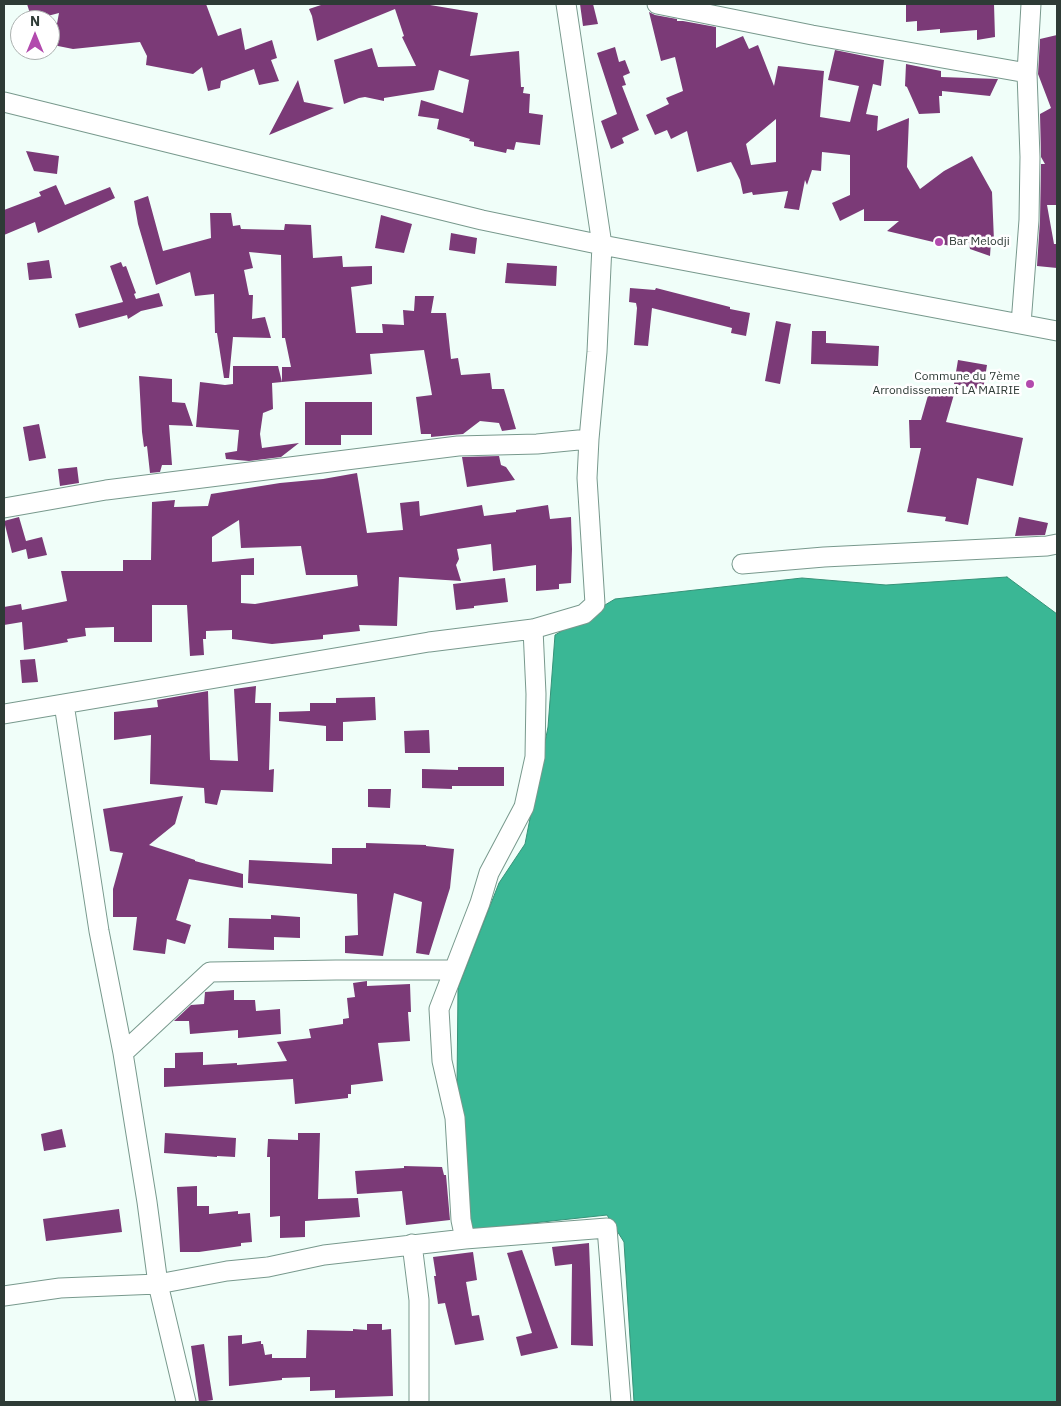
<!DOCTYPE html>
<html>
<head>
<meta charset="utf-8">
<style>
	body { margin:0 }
	#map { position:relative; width:1061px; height:1406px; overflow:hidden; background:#f0fef9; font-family:"IBM Plex Sans",sans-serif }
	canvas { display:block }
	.frame { position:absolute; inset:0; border:5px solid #2e3b36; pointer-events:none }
	.north { position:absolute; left:10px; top:10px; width:50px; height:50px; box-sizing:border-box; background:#fff; border:1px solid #abb1af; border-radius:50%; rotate:0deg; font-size:14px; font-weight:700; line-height:20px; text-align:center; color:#2e3b36 }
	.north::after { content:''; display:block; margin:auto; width:18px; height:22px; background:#b24aad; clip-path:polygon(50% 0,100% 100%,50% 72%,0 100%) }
</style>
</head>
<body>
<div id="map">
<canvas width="1061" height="1406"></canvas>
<div class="frame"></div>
<div class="north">N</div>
</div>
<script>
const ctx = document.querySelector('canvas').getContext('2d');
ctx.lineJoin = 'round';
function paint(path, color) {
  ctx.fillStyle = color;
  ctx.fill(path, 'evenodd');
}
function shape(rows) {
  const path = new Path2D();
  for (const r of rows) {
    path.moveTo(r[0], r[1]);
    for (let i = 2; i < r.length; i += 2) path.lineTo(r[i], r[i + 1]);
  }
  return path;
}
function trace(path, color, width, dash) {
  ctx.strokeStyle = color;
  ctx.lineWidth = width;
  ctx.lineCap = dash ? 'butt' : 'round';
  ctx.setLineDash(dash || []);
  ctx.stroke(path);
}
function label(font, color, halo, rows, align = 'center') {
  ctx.font = font + ' "IBM Plex Sans",sans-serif';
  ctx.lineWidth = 5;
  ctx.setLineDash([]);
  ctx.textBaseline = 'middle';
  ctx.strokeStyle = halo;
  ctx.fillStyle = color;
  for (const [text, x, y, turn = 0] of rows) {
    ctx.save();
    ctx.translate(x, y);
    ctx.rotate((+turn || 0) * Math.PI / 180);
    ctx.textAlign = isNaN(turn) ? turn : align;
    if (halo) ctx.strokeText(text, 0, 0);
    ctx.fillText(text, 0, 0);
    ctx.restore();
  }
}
const water = shape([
	[1007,577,1057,614,1057,1402,634,1402,624,1242,607,1215,468,1230,457,1089,458,988,499,883,525,844,548,727,555,635,615,599,802,578,886,585,1007,577]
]);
const building = shape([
	[27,4,206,4,218,36,241,28,245,50,272,40,277,58,271,60,279,81,259,85,254,69,221,81,220,88,208,91,202,67,193,74,146,65,147,56,140,42,73,49,53,45,59,13,32,20],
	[324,4,424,4,478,13,470,56,519,51,521,87,524,87,523,93,530,94,529,113,543,115,540,145,516,142,514,150,507,149,506,153,474,146,474,142,469,141,470,139,437,129,439,119,418,116,421,100,463,113,469,80,439,70,434,90,384,98,384,101,365,97,359,98,344,104,334,60,372,48,378,67,416,66,402,37,404,36,395,9,317,41,312,16,309,9],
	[580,4,593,4,598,24,583,26],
	[906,4,994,4,995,37,977,40,977,30,940,33,940,29,917,31,917,21,906,22],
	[649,12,655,15,677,19,677,21,683,21,716,27,716,48,743,36,749,49,758,45,774,86,778,66,824,71,820,117,850,122,859,86,828,80,835,50,884,60,881,86,873,84,866,114,878,116,877,131,909,118,907,167,920,189,944,171,972,156,992,192,994,241,991,241,990,256,970,249,968,238,950,246,887,231,899,221,864,221,864,209,840,221,832,203,850,195,850,155,822,152,821,171,812,170,807,185,805,180,799,210,784,208,788,191,753,195,752,192,743,194,740,180,731,162,697,172,687,131,671,139,667,130,655,135,646,115,669,104,666,98,683,91,675,57,661,61],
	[776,119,776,162,751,165,746,144],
	[1057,35,1057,205,1047,205,1054,244,1057,244,1057,268,1037,266,1040,220,1041,164,1045,164,1041,157,1040,114,1051,108,1038,74,1040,39],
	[615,47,619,62,625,60,630,73,623,76,626,85,622,86,639,130,622,138,624,143,611,149,601,121,617,114,597,53],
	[906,64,941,71,941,77,998,79,990,96,942,91,942,96,939,96,940,113,919,114,907,87,905,86],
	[298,80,304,102,334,108,269,135],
	[26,151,59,156,57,174,34,171],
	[56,185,65,205,110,187,115,198,38,233,35,222,4,235,4,210,41,196,39,192],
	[148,196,163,251,211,238,210,213,231,213,233,226,240,225,241,229,284,230,285,224,311,225,313,258,342,256,343,267,372,266,372,284,351,287,356,333,383,333,382,324,404,325,403,310,414,311,415,296,434,296,431,313,446,313,451,359,458,358,461,375,490,373,492,389,504,389,516,429,502,431,499,423,480,421,463,434,431,437,431,434,421,434,416,397,432,395,424,350,370,354,372,374,282,382,282,367,291,367,285,338,282,338,281,255,249,252,253,268,244,270,249,295,253,295,252,319,265,317,271,338,233,337,229,378,224,378,217,333,215,333,214,294,195,296,190,272,156,285,138,224,134,201],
	[381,215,412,224,404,253,375,248],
	[451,233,477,238,475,254,449,250],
	[49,260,52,278,29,280,27,263],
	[121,262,123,267,126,266,136,293,134,294,136,299,159,293,163,306,141,311,128,319,127,315,79,328,75,314,123,302,110,266],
	[507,263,557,266,556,286,505,283],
	[630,288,655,290,656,288,730,307,730,309,750,313,746,336,731,333,732,328,652,308,648,346,634,345,637,308,636,303,629,302],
	[776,321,791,324,780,384,765,381],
	[812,331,826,331,826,343,879,346,878,366,811,364],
	[958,360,987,365,983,390,954,384],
	[233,366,278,366,282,382,272,383,273,409,263,413,260,434,262,448,299,443,281,457,249,461,226,459,225,453,237,451,239,430,196,427,200,382,225,385,233,384],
	[139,376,172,379,172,402,185,403,193,426,169,425,172,465,162,465,160,472,150,473,147,446,144,447,142,432],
	[936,387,955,391,946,422,1023,438,1013,486,977,478,968,525,945,521,946,517,907,512,921,448,910,448,909,420,921,420,929,392,934,394],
	[305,402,372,402,372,435,341,435,341,445,305,445],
	[39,424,46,458,29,461,23,427],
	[499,456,501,465,506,467,515,480,467,487,462,457],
	[77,467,79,483,60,486,58,469],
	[357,473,367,533,403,530,400,503,419,501,420,516,482,505,484,516,516,512,516,510,548,505,550,519,571,517,572,549,571,583,559,584,559,589,536,591,536,565,493,571,491,544,457,549,459,559,456,565,461,581,399,577,397,626,359,625,360,631,323,635,323,639,272,644,232,639,232,630,206,631,206,639,203,639,204,655,190,656,187,605,152,605,152,642,114,642,114,627,85,628,86,636,67,639,68,642,24,650,22,622,4,625,4,607,21,604,22,610,67,601,61,571,123,571,123,560,151,560,152,502,175,500,174,507,208,506,211,494,280,483,323,479],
	[239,520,241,548,301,546,306,575,357,575,358,586,255,604,241,603,241,575,254,575,254,558,212,562,212,537],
	[19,517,26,541,42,537,47,555,28,559,26,549,12,553,4,521],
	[1019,517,1048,523,1045,535,1015,536],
	[505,578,508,602,474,606,474,608,456,610,453,584],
	[35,659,38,682,22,683,20,660],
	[256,686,255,703,271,703,269,770,274,769,273,792,221,790,217,805,205,803,204,788,150,784,151,735,114,740,114,712,158,707,157,700,208,691,210,760,238,761,234,689],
	[375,697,376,720,343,722,343,741,326,741,326,726,279,721,279,712,310,711,310,703,336,703,336,698],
	[429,730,430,753,405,753,404,731],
	[458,767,504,767,504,786,452,786,452,789,422,788,422,769,458,770],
	[368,789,391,789,390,808,368,807],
	[183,796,175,824,149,845,195,860,195,861,243,874,243,888,189,879,176,920,191,925,185,944,167,939,165,954,133,950,137,917,113,917,113,889,123,853,110,851,103,809],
	[366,843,426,845,426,846,454,849,450,888,429,955,416,953,422,902,394,893,383,956,345,953,345,936,358,935,357,894,248,883,249,860,332,864,332,848,366,848],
	[271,915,300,917,300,938,274,937,274,950,228,948,229,918,271,919],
	[367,981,367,986,410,984,411,1012,408,1012,410,1041,378,1043,383,1081,351,1085,351,1094,348,1094,348,1098,295,1104,293,1079,164,1087,164,1068,175,1068,175,1053,203,1052,203,1065,237,1063,237,1065,287,1061,277,1042,311,1038,309,1029,343,1024,343,1019,349,1018,347,998,355,997,353,983],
	[234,990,234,1000,255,1000,256,1011,280,1009,281,1034,238,1038,238,1030,190,1034,189,1021,174,1021,191,1005,204,1004,205,992],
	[62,1129,66,1147,44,1151,41,1134],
	[165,1133,236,1138,235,1157,217,1156,217,1157,164,1153],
	[298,1133,320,1133,318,1199,358,1198,360,1217,305,1221,305,1237,280,1238,280,1216,270,1217,270,1157,267,1157,268,1139,298,1140],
	[404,1166,442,1167,444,1175,446,1175,450,1220,406,1225,402,1191,357,1194,355,1171,404,1168],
	[197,1186,197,1206,209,1206,209,1214,238,1211,238,1214,250,1213,252,1242,241,1243,241,1246,199,1252,180,1252,177,1187],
	[119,1209,122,1232,46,1241,43,1219],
	[589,1243,593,1346,571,1345,572,1264,555,1266,552,1247],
	[522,1250,558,1348,521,1356,516,1337,532,1333,507,1253],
	[473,1252,477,1280,466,1282,472,1316,479,1315,484,1340,455,1345,445,1303,438,1304,434,1276,436,1276,433,1257],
	[367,1324,382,1324,382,1330,391,1329,393,1396,335,1398,335,1390,310,1391,310,1377,282,1378,282,1380,229,1386,228,1336,242,1335,242,1344,261,1341,261,1344,263,1344,265,1355,272,1354,272,1358,306,1358,307,1330,353,1331,353,1329,367,1330],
	[204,1344,213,1400,199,1402,191,1346]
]);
const minor = shape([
	[657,4,812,35,1027,73],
	[4,102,482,220,602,245,1057,331],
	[1021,324,1029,220,1030,157,1027,73,1031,4],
	[4,508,106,490,458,446,537,444,589,439],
	[742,564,824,557,1047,546,1057,544],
	[64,704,99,931,123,1053,147,1202,158,1284,186,1402],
	[4,714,429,642,533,629,584,614,595,604,587,478,589,439,597,352,602,245,566,4],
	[123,1053,210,972,336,970,454,970],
	[465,1239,607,1228,621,1402],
	[412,1244,419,1300,419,1402],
	[4,1296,60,1288,158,1284,227,1271,268,1267,324,1255,465,1239,461,1220,455,1118,442,1061,439,1009,480,903,489,873,524,807,535,757,536,694,533,629]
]);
const markers = [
	[939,242,5,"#b24aad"],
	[1030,384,5,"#b24aad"]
];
const poiNames = [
	["Bar Melodji",949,242],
	["Commune du 7ème",1020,377,"right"],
	["Arrondissement LA MAIRIE",1020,391,"right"]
];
paint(water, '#3ab795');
trace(water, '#369278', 1);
paint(building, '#7b3a77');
trace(minor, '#78998d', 21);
trace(minor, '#fff', 19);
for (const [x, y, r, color] of markers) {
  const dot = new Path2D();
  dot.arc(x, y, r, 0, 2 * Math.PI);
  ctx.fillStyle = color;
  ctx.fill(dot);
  trace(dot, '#fff', 2);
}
label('12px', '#2e3b36', '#fff', poiNames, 'left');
</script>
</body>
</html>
